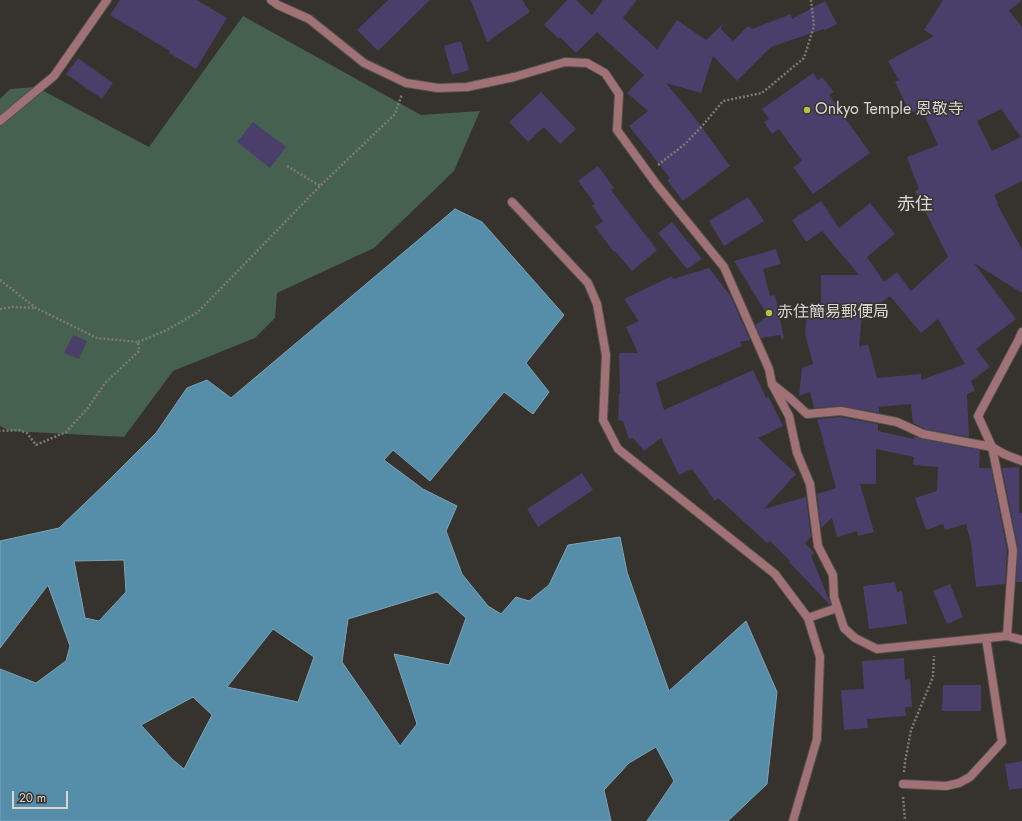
<!DOCTYPE html>
<html>
<head>
<meta charset="utf-8">
<style>
	body { margin:0 }
	#map { position:relative; width:1022px; height:821px; overflow:hidden; background:#36322d; font-family:Jost,sans-serif }
	canvas { display:block }
	.scale { position:absolute; left:12px; top:791px; width:56px; height:18px; box-sizing:border-box; border:2px solid #d8d5d2; border-top:0; padding-left:5px; font-size:12px; line-height:14px; white-space:nowrap; color:#d8d5d2; -webkit-text-stroke:3px #36322d; paint-order:stroke }
</style>
</head>
<body>
<div id="map">
<canvas width="1022" height="821"></canvas>
<div class="scale">20 m</div>
</div>
<script>
const ctx = document.querySelector('canvas').getContext('2d');
ctx.lineJoin = 'round';
function paint(path, color) {
  ctx.fillStyle = color;
  ctx.fill(path, 'evenodd');
}
function shape(rows) {
  const path = new Path2D();
  for (const r of rows) {
    path.moveTo(r[0], r[1]);
    for (let i = 2; i < r.length; i += 2) path.lineTo(r[i], r[i + 1]);
  }
  return path;
}
function trace(path, color, width, dash) {
  ctx.strokeStyle = color;
  ctx.lineWidth = width;
  ctx.lineCap = dash ? 'butt' : 'round';
  ctx.setLineDash(dash || []);
  ctx.stroke(path);
}
function label(font, color, halo, rows, align = 'center') {
  ctx.font = font + ' Jost,"Noto Sans JP",sans-serif';
  ctx.lineWidth = 3;
  ctx.setLineDash([]);
  ctx.textBaseline = 'middle';
  ctx.strokeStyle = halo;
  ctx.fillStyle = color;
  for (const [text, x, y, turn = 0] of rows) {
    ctx.save();
    ctx.translate(x, y);
    ctx.rotate((+turn || 0) * Math.PI / 180);
    ctx.textAlign = isNaN(turn) ? turn : align;
    if (halo) ctx.strokeText(text, 0, 0);
    ctx.fillText(text, 0, 0);
    ctx.restore();
  }
}
const green = shape([
	[243,16,421,115,480,111,454,171,374,248,277,293,275,318,255,338,173,371,124,437,10,431,0,426,0,99,10,89,36,87,149,147]
]);
const water = shape([
	[455,209,482,222,564,315,526,363,549,392,533,414,504,392,430,481,393,450,384,460,423,489,457,506,446,531,462,574,488,606,501,614,516,597,529,601,549,585,568,545,620,537,627,572,669,691,746,621,777,692,767,784,728,821,647,821,674,781,656,747,629,763,604,790,611,821,0,821,0,669,36,683,66,661,70,646,48,585,0,648,0,541,59,528,107,482,156,433,187,388,207,380,231,398,455,209],
	[124,560,126,592,99,621,85,618,74,561,124,560],
	[437,592,466,618,449,665,394,654,417,724,400,746,342,662,348,619,437,592],
	[273,629,314,657,298,702,227,687,273,629],
	[193,697,212,715,184,769,172,759,141,725,193,697]
]);
const building = shape([
	[120,0,197,0,227,18,196,69,169,53,170,51,110,15],
	[388,0,430,0,378,51,357,30],
	[471,0,522,0,530,12,487,42],
	[567,0,576,0,592,15,603,0,637,0,623,18,657,49,677,20,706,40,723,24,721,29,733,41,748,26,752,29,791,14,792,19,825,1,837,24,825,30,824,29,771,47,737,81,713,56,701,93,666,83,695,118,730,166,683,201,667,180,670,178,629,126,648,111,627,93,644,75,597,32,576,53,560,37,559,39,544,25],
	[943,0,1022,0,1009,11,1022,27,1022,181,994,195,998,203,997,204,1022,249,1022,293,974,263,1016,319,976,349,990,367,971,381,975,391,967,394,969,437,925,429,913,423,911,404,879,407,879,413,842,406,814,408,810,392,799,396,802,368,813,364,805,334,808,305,821,306,821,275,859,275,822,231,806,242,792,220,821,201,839,228,870,203,895,234,867,257,884,282,897,272,911,291,948,257,915,191,919,189,907,157,938,145,921,108,910,113,895,82,899,80,888,61,934,36,924,30],
	[1001,109,1021,137,992,151,977,121],
	[890,296,921,333,938,319,965,364,921,380,921,374,877,378,868,344,859,347,862,316],
	[461,41,469,70,452,75,444,46],
	[78,58,113,83,102,99,66,74],
	[813,73,818,80,822,77,834,92,829,95,870,153,813,194,793,167,802,161,779,129,772,134,764,122,769,119,762,109],
	[541,92,576,129,560,144,544,127,528,142,509,122],
	[253,122,286,147,270,168,237,142],
	[598,166,614,188,611,190,657,250,632,271,615,251,614,252,595,227,603,221,592,206,595,204,578,181],
	[748,197,764,221,724,246,709,221],
	[672,222,702,259,687,269,658,233],
	[776,249,781,264,763,269,770,296,775,295,784,338,782,339,780,335,766,337,765,336,764,337,765,338,761,338,755,325,768,316,734,261],
	[709,268,730,295,750,340,740,342,742,346,656,383,664,410,753,370,766,398,768,396,783,426,758,438,796,474,764,509,806,497,811,537,805,543,814,553,811,556,828,597,831,604,830,605,789,562,790,561,770,541,767,543,718,498,715,501,692,469,679,475,661,438,644,451,633,438,629,439,623,421,618,420,619,393,620,393,619,353,638,353,626,327,639,321,624,299,672,276,673,279],
	[73,335,87,341,79,359,64,353],
	[841,417,878,424,878,431,914,439,914,436,922,439,980,450,979,468,991,468,1007,550,1005,584,976,587,971,543,966,524,945,530,943,524,926,530,915,498,937,491,938,467,913,465,914,457,876,449,876,484,860,484,874,532,858,536,857,531,837,537,832,518,821,528,817,494,836,488,823,442,824,442,817,419],
	[1019,467,1019,513,1022,513,1022,582,1016,582,1018,549,1002,468],
	[582,473,593,490,538,527,527,509],
	[895,582,897,592,902,591,907,624,869,629,863,586],
	[950,584,963,617,947,624,933,591],
	[904,658,905,680,910,679,912,707,905,707,906,716,867,719,868,728,844,730,841,690,864,689,862,661],
	[943,685,981,685,981,711,942,711],
	[1022,761,1022,788,1009,790,1005,764]
]);
const path = shape([
	[658,165,685,144,703,125,723,101,762,93,804,58,814,26,811,0],
	[287,166,320,186],
	[0,280,36,308,97,338,138,342,139,351,105,383,87,409,66,432,36,445,27,433,19,430,0,431],
	[0,309,12,307,35,308],
	[138,342,165,331,198,312,320,186,395,114,402,94],
	[904,772,905,762,911,730,933,677,934,656],
	[903,797,905,821]
]);
const lane = shape([
	[772,384,791,399,807,414,841,411,897,422,923,434,992,447,1004,454,1022,461],
	[903,784,946,786,959,783,970,777,1002,742,986,638]
]);
const street = shape([
	[271,0,278,5,309,19,364,63,406,83,438,88,467,87,514,77,565,62,587,63,605,73,619,94,617,130,657,185,724,267,769,369,772,384,789,416,797,453,810,484,818,546,833,575,834,597,844,628,855,638,877,649,1007,636,1022,640],
	[0,121,54,76,107,0],
	[512,202,588,283,597,304,606,355,603,420,618,449,775,574,808,618,837,608],
	[1007,636,1013,550,992,447,978,416,1018,341,1022,332],
	[793,821,817,739,820,657,808,618]
]);
const markers = [
	[807,110,4,"#b6c149"],
	[769,313,4,"#b6c149"]
];
const poiNames = [
	["Onkyo Temple 恩敬寺",815,110],
	["赤住簡易郵便局",777,313]
];
const quarterNames = [
	["赤住",915,206]
];
paint(green, '#46614f');
paint(water, '#568ea9');
trace(water, '#7da3b5', 1);
paint(building, '#493f6a');
trace(lane, '#534f4b', 10);
trace(street, '#534f4b', 10);
trace(path, '#7d7a76', 2.5, [2, 2]);
trace(lane, '#a07275', 8);
trace(street, '#a07275', 8);
for (const [x, y, r, color] of markers) {
  const dot = new Path2D();
  dot.arc(x, y, r, 0, 2 * Math.PI);
  ctx.fillStyle = color;
  ctx.fill(dot);
  trace(dot, '#36322d', 1.5);
}
label('16px', '#d8d5d2', '#36322d', poiNames, 'left');
label('18px', '#ded9d2', '#36322d', quarterNames);
</script>
</body>
</html>
